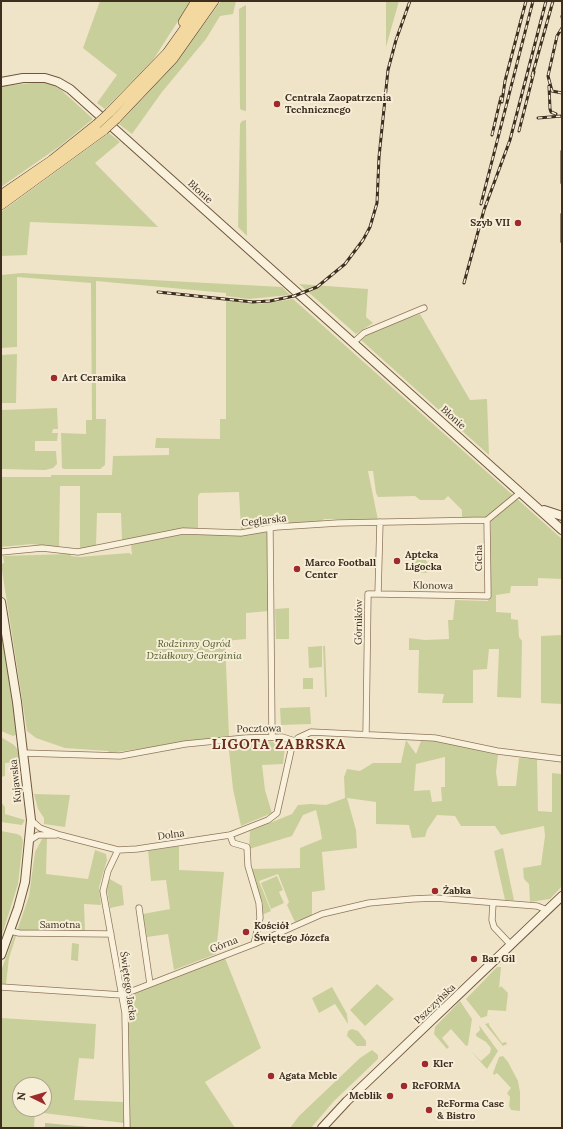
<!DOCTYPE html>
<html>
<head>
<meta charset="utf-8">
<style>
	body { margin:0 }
	#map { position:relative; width:563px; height:1129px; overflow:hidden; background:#f0e4c8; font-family:Lora,serif }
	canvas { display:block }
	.frame { position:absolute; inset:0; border:2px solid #3d2e20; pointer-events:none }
	.north { position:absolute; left:12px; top:1077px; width:40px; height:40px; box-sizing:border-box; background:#f7eed8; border:1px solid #ada18e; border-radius:50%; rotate:275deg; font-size:11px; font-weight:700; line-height:16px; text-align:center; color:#3d2e20 }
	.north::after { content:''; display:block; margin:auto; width:14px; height:18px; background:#9e2a2b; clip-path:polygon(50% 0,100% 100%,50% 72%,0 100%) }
</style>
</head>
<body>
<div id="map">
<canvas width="563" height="1129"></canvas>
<div class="frame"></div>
<div class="north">N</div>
</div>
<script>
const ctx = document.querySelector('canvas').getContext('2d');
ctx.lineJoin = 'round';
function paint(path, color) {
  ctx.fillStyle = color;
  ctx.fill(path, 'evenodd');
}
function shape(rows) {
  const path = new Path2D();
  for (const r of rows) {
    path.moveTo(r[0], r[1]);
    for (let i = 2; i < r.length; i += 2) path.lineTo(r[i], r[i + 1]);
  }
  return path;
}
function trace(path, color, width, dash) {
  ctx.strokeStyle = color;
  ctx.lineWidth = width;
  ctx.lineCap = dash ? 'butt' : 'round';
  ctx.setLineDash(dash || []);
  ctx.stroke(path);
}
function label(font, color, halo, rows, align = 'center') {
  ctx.font = font + ' Lora,serif';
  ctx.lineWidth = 4;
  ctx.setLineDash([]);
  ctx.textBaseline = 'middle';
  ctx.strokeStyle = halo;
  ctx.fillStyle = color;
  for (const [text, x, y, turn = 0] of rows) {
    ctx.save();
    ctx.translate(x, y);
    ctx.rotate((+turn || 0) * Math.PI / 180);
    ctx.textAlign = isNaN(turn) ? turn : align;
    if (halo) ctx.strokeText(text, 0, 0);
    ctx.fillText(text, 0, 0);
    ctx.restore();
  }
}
const green = shape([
	[100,1,191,1,153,60,105,109,97,103,117,75,83,48],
	[221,1,236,1,233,14,220,16,206,39,162,92,132,134,119,124,176,63],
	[386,1,399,1,386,47],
	[246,5,246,111,241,110,240,108,239,9],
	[32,83,45,83,59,88,93,119,60,146,1,187,1,88,4,86],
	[246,120,247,236,238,227,240,124,242,121],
	[109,133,120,142,95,163,158,227,30,222,27,255,1,256,1,212],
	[22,273,282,287,290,295,249,299,226,296,226,293,96,281,96,419,106,419,105,465,100,469,64,469,62,468,61,433,86,434,86,420,92,420,91,283,17,277,17,347,1,348,1,275],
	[299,284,368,289,366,317,373,323,356,334],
	[293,299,562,539,562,579,538,578,538,586,511,586,510,593,496,595,496,612,511,613,511,619,518,620,519,637,522,641,521,698,497,697,499,649,489,649,487,669,473,670,473,703,442,703,444,694,418,693,419,650,409,650,409,638,425,640,449,639,448,620,453,620,455,600,488,601,490,596,491,522,485,518,462,518,462,510,448,496,444,500,420,500,415,496,378,497,376,493,373,471,368,471,378,520,325,519,320,521,241,530,239,492,200,493,198,496,198,529,122,541,121,513,97,513,96,546,80,549,80,486,60,486,59,548,32,544,1,547,1,477,51,477,51,475,112,475,113,456,169,455,169,448,155,448,156,438,220,439,220,419,226,419,226,301,259,304],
	[420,314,470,400,487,399,489,455,361,340,368,333],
	[17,354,16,403,1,403,1,355],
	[57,408,58,429,53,429,52,433,58,433,57,441,35,441,35,451,56,451,57,464,53,468,45,470,1,469,1,410],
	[268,532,269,611,246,613,246,639,225,641,229,736,110,753,108,751,65,748,36,738,27,731,1,564,4,563,3,556,70,554,71,556,79,557,129,553,132,555,131,545,164,537,180,535,249,534],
	[413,556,423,556,432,569,426,573,415,572,413,568],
	[289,608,289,639,276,639,275,609],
	[1,630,17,731,16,735,13,736,1,731],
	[562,635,562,704,541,703,541,636],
	[322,646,322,667,309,668,308,647],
	[323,646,325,646,327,697,325,697],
	[303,678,313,678,313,689,303,689],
	[310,707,311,724,281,725,280,708],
	[1,737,14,745,20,752,21,762,5,763,5,776,1,777],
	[259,740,282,743,285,747,283,764,262,765,265,790,272,813,241,826,233,789,228,741],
	[406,740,416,754,421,741,437,741,498,755,496,772,498,786,516,786,519,758,537,759,538,811,552,812,552,773,562,774,562,886,550,899,530,902,529,884,524,879,523,868,541,865,545,836,544,826,501,835,495,826,461,826,455,816,437,815,427,830,425,837,412,838,409,825,376,824,376,802,347,798,356,830,357,848,322,852,325,890,312,892,312,916,295,922,287,905,289,902,278,874,259,881,271,911,262,915,263,903,249,869,300,868,300,848,322,839,320,827,316,810,303,815,292,836,249,849,250,831,292,814,298,805,311,804,326,805,345,798,344,777,347,769,360,771,373,763,401,763],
	[445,757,445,787,441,787,442,801,432,802,430,790,414,791,416,764],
	[34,794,70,795,65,827,44,824,44,818,38,809],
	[1,802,5,807,5,814,25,820,22,825,1,822],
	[1,831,17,834,21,836,23,841,18,884,1,938],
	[47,838,46,874,88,879,95,850,106,854,107,860,99,887,101,905,84,904,85,931,17,931,29,896,35,852,42,839],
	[179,846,179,870,224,872,216,954,174,970,168,934,147,937,143,914,170,909,166,880,151,881,148,851],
	[503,848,514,900,505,900,494,851],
	[277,876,283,890,279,892,284,903,271,909,261,883],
	[108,878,122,886,124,905,110,908,107,890],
	[14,936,16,936,9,958,6,984,1,983,1,971],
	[72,943,79,944,78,961,71,960],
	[225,958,261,1048,205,1082,235,1128,130,1128,127,997,129,994],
	[497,967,501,967,499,988,501,986,508,993,506,1011,488,1010,487,1016,481,1018,466,999],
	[377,984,394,999,365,1026,350,1010],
	[332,987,347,1014,348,1024,335,1004,319,1013,312,998],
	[460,1001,472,1019,468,1045,466,1046,451,1029,442,1038,449,1047,447,1049,434,1034,435,1027],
	[1,1018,96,1024,94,1059,79,1058,74,1100,123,1102,124,1123,35,1112,34,1128,1,1128],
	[20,1085,44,1085,44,1109,20,1109],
	[489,1023,489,1025,502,1043,506,1042,507,1044,503,1046,485,1024],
	[479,1025,498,1051,487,1069,470,1050,481,1061,490,1053,491,1048,486,1042,476,1036,476,1034,480,1030],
	[352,1029,358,1031,366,1041,366,1046,357,1046,347,1036,348,1031],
	[372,1050,378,1055,378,1059,334,1101,311,1128,290,1128,299,1116,360,1058],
	[503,1056,508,1062,518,1081,520,1092,520,1111,511,1110,509,1106,510,1097,507,1093,511,1088,497,1073,494,1075,493,1073,499,1057]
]);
const cemetery = shape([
	[45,1123,100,1128,45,1128]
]);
const street = shape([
	[354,342,364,333,424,308],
	[270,529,272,736],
	[1,552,42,548,78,552,183,531,241,533,276,527,338,523,487,520,521,492],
	[378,594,488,596,487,520],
	[366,734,368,594,378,594,380,522],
	[23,753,120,756,185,744,246,738,282,737,295,741],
	[31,820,40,828,60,835,118,850,137,849,230,835,268,820,277,813,292,746,298,738,311,732,435,738,497,751,562,759],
	[230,835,233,843,247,847,248,866,259,903,260,918,254,944],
	[29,841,38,835,56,835],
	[118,850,108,871,103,891,125,1013,127,1128],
	[493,903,492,920,494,927,511,945],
	[139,908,150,984],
	[10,931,19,933,111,934],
	[1,987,122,995,254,944,322,914,369,903,412,899,435,898,537,906,547,910]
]);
const secondary = shape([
	[1,82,23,78,45,78,58,82,70,89,562,530],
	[544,510,562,516],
	[1,602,17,702,31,820,25,882,18,908,1,955],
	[322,1128,347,1101,562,896]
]);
const primary = shape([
	[183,22,196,1],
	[109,113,167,53,204,1],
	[116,119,173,59,214,1],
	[1,195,52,160,97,124],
	[1,205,104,130]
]);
const rail = shape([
	[562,16,562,17],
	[562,28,557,36,548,76,552,91,562,93],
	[532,76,553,1],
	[549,86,550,109,551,112,556,114],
	[502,102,505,81,526,1],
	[538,118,562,116],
	[519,131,534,72],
	[492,135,501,97],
	[562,151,562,183],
	[481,204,533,1],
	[562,214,562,242],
	[464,283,484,210,510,140,546,1],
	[158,292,253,302,270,301,294,296,317,287,345,264,363,240,370,227,377,203,379,157,388,70,396,40,410,1]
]);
const primaryBridge = shape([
	[97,124,109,113],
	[104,130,116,119]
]);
const markers = [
	[277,104,4,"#9e2a2b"],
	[518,223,4,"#9e2a2b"],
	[54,378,4,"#9e2a2b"],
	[397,561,4,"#9e2a2b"],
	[297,569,4,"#9e2a2b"],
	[435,891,4,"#9e2a2b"],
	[246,932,4,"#9e2a2b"],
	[474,959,4,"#9e2a2b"],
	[425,1064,4,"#9e2a2b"],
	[271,1076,4,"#9e2a2b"],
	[404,1086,4,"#9e2a2b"],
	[390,1096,4,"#9e2a2b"],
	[429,1110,4,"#9e2a2b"]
];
const poiNames = [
	["Centrala Zaopatrzenia",285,98],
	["Technicznego",285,110],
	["Szyb VII",510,223,"right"],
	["Art Ceramika",62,378],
	["Apteka",405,555],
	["Ligocka",405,567],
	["Marco Football",305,563],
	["Center",305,575],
	["Żabka",443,891],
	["Kościół",254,926],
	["Świętego Józefa",254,938],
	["Bar Gil",482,959],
	["Kler",433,1064],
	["Agata Meble",279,1076],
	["ReFORMA",412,1086],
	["Meblik",382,1096,"right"],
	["ReForma Case",437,1104],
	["& Bistro",437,1116]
];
const streetNames = [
	["Błonie",200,192,42],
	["Błonie",453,418,42],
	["Ceglarska",264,521,-7],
	["Cicha",479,558,-90],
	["Klonowa",433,586,1],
	["Górników",359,622,-89],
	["Pocztowa",259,729,-1],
	["Kujawska",16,781,-96],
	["Dolna",171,835,-8],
	["Samotna",60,925],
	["Górna",224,945,-21],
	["Świętego Jacka",128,986,82],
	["Pszczyńska",435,1004,-44]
];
const parkNames = [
	["Rodzinny Ogród",194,644],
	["Działkowy Georginia",194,656]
];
const districtNames = [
	["LIGOTA ZABRSKA",279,745]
];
paint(green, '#c9cf9b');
paint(cemetery, '#bfc49a');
trace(street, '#8d765c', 7);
trace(secondary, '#6f573f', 10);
trace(primary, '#5b4430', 10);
trace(street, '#faf1dc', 5.5);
trace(secondary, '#faf1dc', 8);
trace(primary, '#f3d9a0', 9);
trace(rail, '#3d2e20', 3);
trace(rail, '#f7eed8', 1.5, [4.5]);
trace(primaryBridge, '#5b4430', 10, []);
trace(primaryBridge, '#f3d9a0', 9);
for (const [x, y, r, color] of markers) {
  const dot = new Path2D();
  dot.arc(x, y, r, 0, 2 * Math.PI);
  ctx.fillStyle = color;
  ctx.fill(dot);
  trace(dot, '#f7eed8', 1.5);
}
label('bold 10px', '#3d2e20', '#f7eed8', poiNames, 'left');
label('10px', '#3d2e20', '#f7eed8', streetNames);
label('italic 10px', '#4d5a26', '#f7eed8', parkNames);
ctx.letterSpacing = '1px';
label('bold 14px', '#6b2e1e', '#f7eed8', districtNames);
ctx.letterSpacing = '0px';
</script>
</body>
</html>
